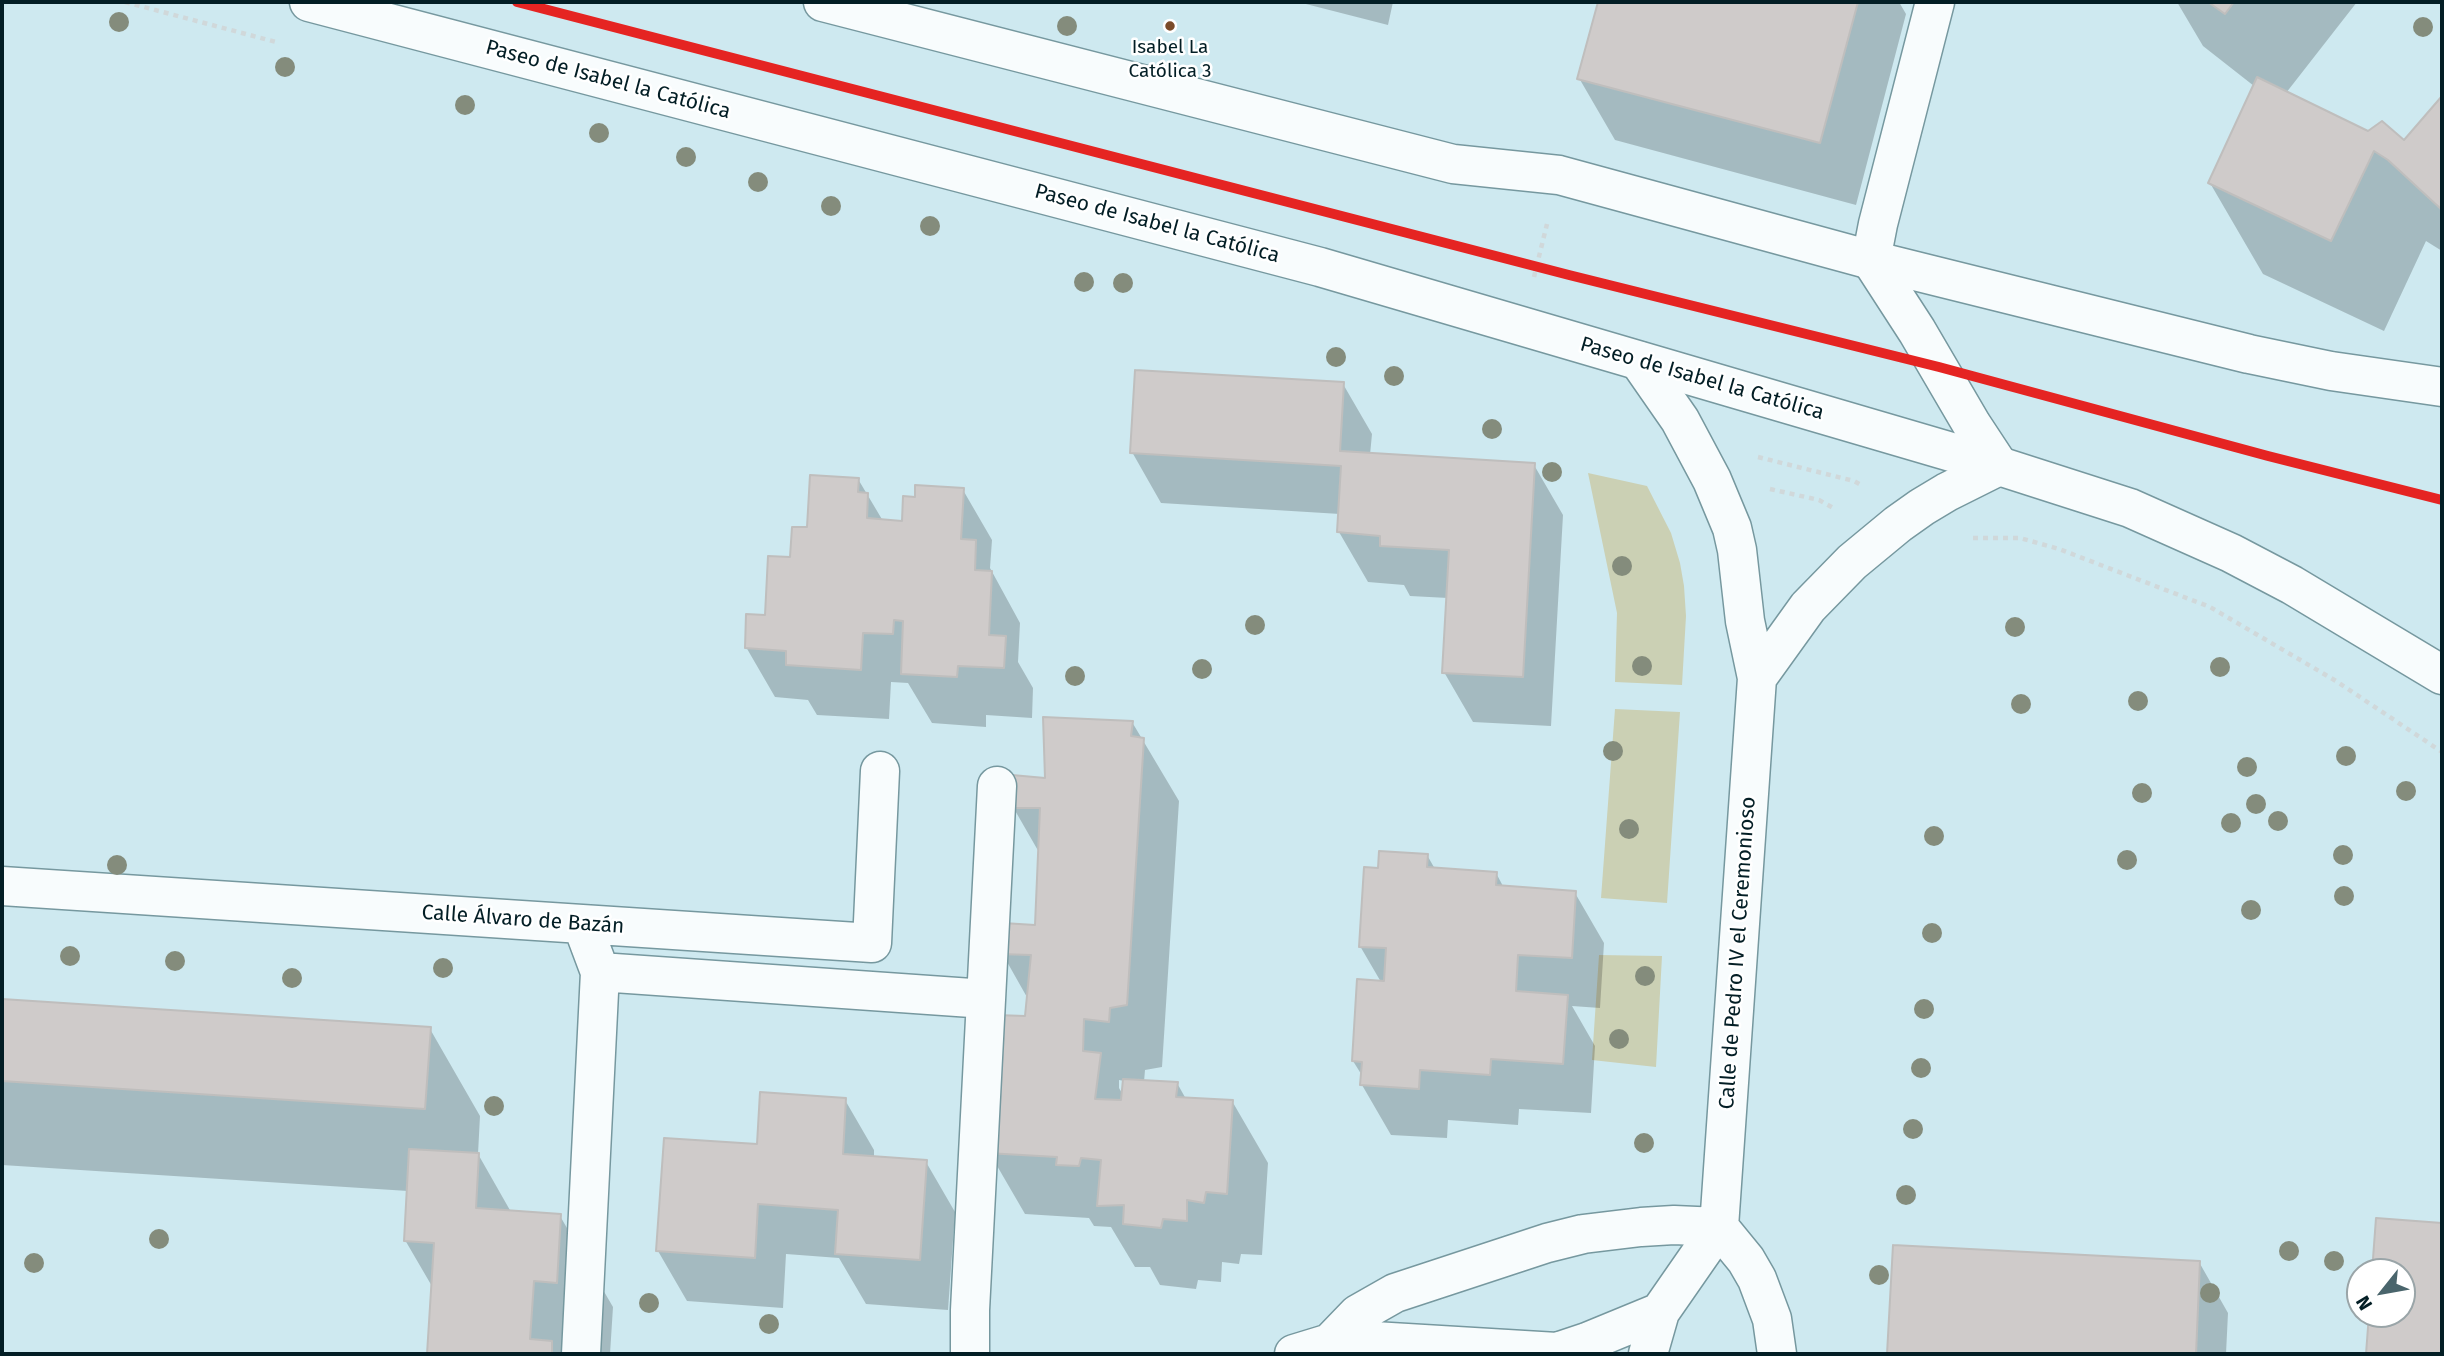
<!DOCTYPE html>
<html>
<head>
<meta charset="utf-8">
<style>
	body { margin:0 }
	#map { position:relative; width:2444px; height:1356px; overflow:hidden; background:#cee9f0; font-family:"Fira Sans",sans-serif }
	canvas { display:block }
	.frame { position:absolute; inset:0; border:4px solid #031e25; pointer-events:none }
	.north { position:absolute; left:2346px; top:1258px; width:70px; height:70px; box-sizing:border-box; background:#fff; border:2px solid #9aa5a8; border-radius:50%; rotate:239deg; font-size:19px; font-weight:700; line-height:28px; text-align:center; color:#031e25 }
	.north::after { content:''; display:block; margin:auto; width:24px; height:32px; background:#4a656c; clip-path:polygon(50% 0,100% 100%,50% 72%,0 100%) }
</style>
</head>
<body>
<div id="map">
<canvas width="2444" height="1356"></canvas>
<div class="frame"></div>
<div class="north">N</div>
</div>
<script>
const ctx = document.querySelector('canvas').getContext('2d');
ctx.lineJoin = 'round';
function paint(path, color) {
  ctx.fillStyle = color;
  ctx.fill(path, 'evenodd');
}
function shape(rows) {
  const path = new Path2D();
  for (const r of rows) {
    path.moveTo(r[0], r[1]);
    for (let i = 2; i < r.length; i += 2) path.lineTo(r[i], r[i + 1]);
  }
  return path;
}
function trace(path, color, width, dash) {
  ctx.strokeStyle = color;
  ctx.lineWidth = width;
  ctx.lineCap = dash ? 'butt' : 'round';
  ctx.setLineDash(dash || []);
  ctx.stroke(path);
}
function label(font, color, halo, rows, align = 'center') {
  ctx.font = font + ' "Fira Sans",sans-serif';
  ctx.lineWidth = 5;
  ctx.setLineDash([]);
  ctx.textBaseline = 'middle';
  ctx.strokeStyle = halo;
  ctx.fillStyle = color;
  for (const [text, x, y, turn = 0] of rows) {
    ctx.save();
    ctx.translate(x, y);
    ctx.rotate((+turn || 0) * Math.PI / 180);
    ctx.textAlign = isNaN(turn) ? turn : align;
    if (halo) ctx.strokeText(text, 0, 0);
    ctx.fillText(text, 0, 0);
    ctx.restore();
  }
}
const green = shape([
	[1588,473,1647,486,1671,533,1680,563,1684,586,1686,616,1682,685,1615,682,1617,613],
	[1615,709,1680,712,1667,903,1601,898],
	[1599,955,1662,956,1656,1067,1592,1060]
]);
const shadow = shape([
	[1298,2,1393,2,1388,25],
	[1600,2,1899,2,1906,14,1856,205,1615,140,1579,78],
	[2177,2,2357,2,2286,93,2368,133,2404,142,2442,99,2442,251,2426,241,2384,331,2263,274,2210,183,2254,86,2203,46],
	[1343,384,1372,434,1370,455,1534,465,1563,515,1551,726,1473,722,1444,672,1448,598,1410,596,1404,585,1368,582,1339,532,1340,514,1161,503,1132,452],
	[858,479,883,521,904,523,917,499,963,490,992,540,990,568,1020,623,1018,662,1033,688,1032,718,986,715,986,727,932,723,908,683,891,682,889,719,817,715,808,700,775,697,746,647,767,617,792,559,809,529],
	[1132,722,1179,801,1162,1067,1145,1070,1144,1082,1177,1083,1186,1099,1232,1101,1268,1163,1262,1255,1241,1254,1239,1264,1222,1262,1221,1282,1198,1280,1196,1289,1160,1285,1150,1267,1135,1267,1111,1227,1094,1226,1089,1218,1025,1214,989,1152,1027,1018,1028,999,1002,953,1037,927,1040,854,1013,807,1047,780],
	[1119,1080,1124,1081,1123,1095,1119,1088],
	[1427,855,1435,869,1496,873,1504,888,1575,893,1604,943,1600,1008,1572,1006,1595,1046,1591,1113,1519,1109,1518,1125,1448,1120,1447,1138,1391,1135,1362,1085,1363,1077,1353,1061,1381,982,1360,946,1380,870],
	[2,1000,430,1029,480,1116,478,1154,511,1212,560,1216,613,1307,610,1354,429,1354,433,1288,405,1240,408,1191,2,1165],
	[845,1100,874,1150,874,1158,926,1162,955,1212,948,1310,866,1304,839,1258,786,1254,783,1308,687,1301,658,1251,759,1146],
	[2378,1220,2442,1225,2442,1354,2367,1354,2371,1314,2402,1314,2402,1272,2374,1272],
	[1894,1247,2199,1262,2228,1313,2226,1354,1889,1354]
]);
const building = shape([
	[1598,2,1858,2,1820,143,1577,79,1598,2],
	[2208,2,2234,2,2225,14,2208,2],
	[2257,77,2368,131,2382,121,2404,140,2442,96,2442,210,2388,160,2374,151,2331,241,2208,183,2257,77],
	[1135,370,1344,382,1340,451,1535,463,1523,677,1442,673,1449,550,1380,546,1380,536,1337,532,1341,466,1130,453,1135,370],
	[810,475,859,478,858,492,868,493,867,518,902,521,903,496,915,497,915,485,964,488,961,539,976,540,975,570,992,571,989,635,1006,636,1004,668,958,666,957,677,901,674,903,621,894,620,893,634,863,633,861,670,786,665,786,651,745,648,746,614,765,615,768,556,790,557,792,527,807,527,810,475],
	[1043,717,1133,721,1131,736,1144,738,1127,1005,1110,1008,1109,1022,1084,1019,1083,1051,1101,1053,1095,1099,1121,1100,1123,1079,1178,1082,1176,1097,1233,1100,1227,1194,1206,1192,1204,1203,1187,1200,1187,1221,1163,1219,1161,1228,1123,1224,1124,1205,1097,1206,1101,1160,1081,1158,1079,1166,1056,1165,1057,1157,987,1153,996,1015,1025,1016,1031,955,1000,954,1003,923,1035,925,1040,808,1011,808,1012,775,1045,778,1043,717],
	[1379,851,1428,854,1427,867,1497,872,1496,885,1576,891,1572,958,1518,955,1516,991,1568,995,1563,1064,1491,1059,1490,1075,1420,1070,1419,1089,1360,1085,1362,1062,1352,1061,1357,979,1384,981,1386,948,1359,947,1364,867,1378,868,1379,851],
	[2,999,431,1027,425,1109,2,1081,2,999],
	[760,1092,846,1098,843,1154,927,1160,920,1260,835,1254,838,1210,758,1204,755,1258,656,1251,664,1138,757,1144,760,1092],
	[409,1149,479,1153,476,1208,561,1214,557,1283,534,1281,530,1339,552,1341,552,1354,427,1354,434,1243,404,1241,409,1149],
	[2376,1218,2442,1223,2442,1354,2366,1354,2369,1314,2402,1314,2402,1272,2372,1272,2376,1218],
	[1893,1245,2200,1261,2196,1354,1887,1354,1893,1245]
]);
const path = shape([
	[125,2,276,42],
	[1534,277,1547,224],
	[1758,457,1854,481,1863,486],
	[1770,489,1819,500,1835,509],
	[1973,538,2020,538,2059,549,2210,607,2336,681,2442,752]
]);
const street = shape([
	[1639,361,1680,420,1712,480,1732,528,1737,550,1745,621,1757,678,1719,1227,1660,1312,1648,1354],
	[1757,678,1808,607,1852,562,1898,524,1922,507,1947,492,1999,466,1972,425,1917,331,1871,260,1878,224,1935,2],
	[2,886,872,943,880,771],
	[600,972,986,999],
	[1719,1227,1746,1260,1757,1279,1772,1319,1777,1354],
	[1330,1343,1358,1314,1395,1293,1547,1243,1583,1234,1641,1227,1674,1225,1719,1227],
	[581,1354,600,972,582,924],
	[970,1354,970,1310,997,786],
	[1294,1354,1330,1343,1357,1340,1557,1352,1587,1342,1660,1312]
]);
const primary = shape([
	[309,2,1320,267,1999,466,2130,508,2231,553,2292,585,2442,675],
	[823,2,1453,164,1559,175,1871,260,2249,354,2331,371,2442,387]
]);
const tram1 = shape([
	[517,2,1569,275,1939,367,2268,456,2442,500]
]);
const trees = [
	[119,22],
	[1067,26],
	[2423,27],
	[285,67],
	[465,105],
	[599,133],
	[686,157],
	[758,182],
	[831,206],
	[930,226],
	[1084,282],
	[1123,283],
	[1336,357],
	[1394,376],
	[1492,429],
	[1552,472],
	[1622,566],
	[1255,625],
	[2015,627],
	[1642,666],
	[2220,667],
	[1202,669],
	[1075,676],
	[2138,701],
	[2021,704],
	[1613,751],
	[2346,756],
	[2247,767],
	[2406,791],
	[2142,793],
	[2256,804],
	[2278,821],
	[2231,823],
	[1629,829],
	[1934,836],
	[2343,855],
	[2127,860],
	[117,865],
	[2344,896],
	[2251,910],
	[1932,933],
	[70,956],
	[175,961],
	[443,968],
	[1645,976],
	[292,978],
	[1924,1009],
	[1619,1039],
	[1921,1068],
	[494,1106],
	[1913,1129],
	[1644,1143],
	[1906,1195],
	[159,1239],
	[2289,1251],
	[2334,1261],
	[34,1263],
	[1879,1275],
	[2210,1293],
	[649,1303],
	[769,1324]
];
const markers = [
	[1170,26,6,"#7a4b2a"]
];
const busNames = [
	["Isabel La",1170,48],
	["Católica 3",1170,72]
];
const streetNames = [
	["Paseo de Isabel la Católica",608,80,15],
	["Paseo de Isabel la Católica",1157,224,15],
	["Paseo de Isabel la Católica",1702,379,16],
	["Calle Álvaro de Bazán",523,920,4],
	["Calle de Pedro IV el Ceremonioso",1738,953,-86]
];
paint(green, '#cbd0b4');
paint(shadow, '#0003');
paint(building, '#cfcbca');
trace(building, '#bfbebd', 2);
trace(street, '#76989f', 41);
trace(primary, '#76989f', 41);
trace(path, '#d0d8da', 4.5, [5, 5]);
trace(street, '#f8fcfd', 38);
trace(primary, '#f8fcfd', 38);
trace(tram1, '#e52422', 10);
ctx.fillStyle = '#848c7c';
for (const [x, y] of trees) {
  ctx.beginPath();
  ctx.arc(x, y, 10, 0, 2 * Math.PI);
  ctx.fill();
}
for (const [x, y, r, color] of markers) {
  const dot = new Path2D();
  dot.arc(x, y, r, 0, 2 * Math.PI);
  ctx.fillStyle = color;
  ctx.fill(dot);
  trace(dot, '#fff', 2.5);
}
label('19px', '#031e25', '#fff', busNames);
label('21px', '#031e25', '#fff', streetNames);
</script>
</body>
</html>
